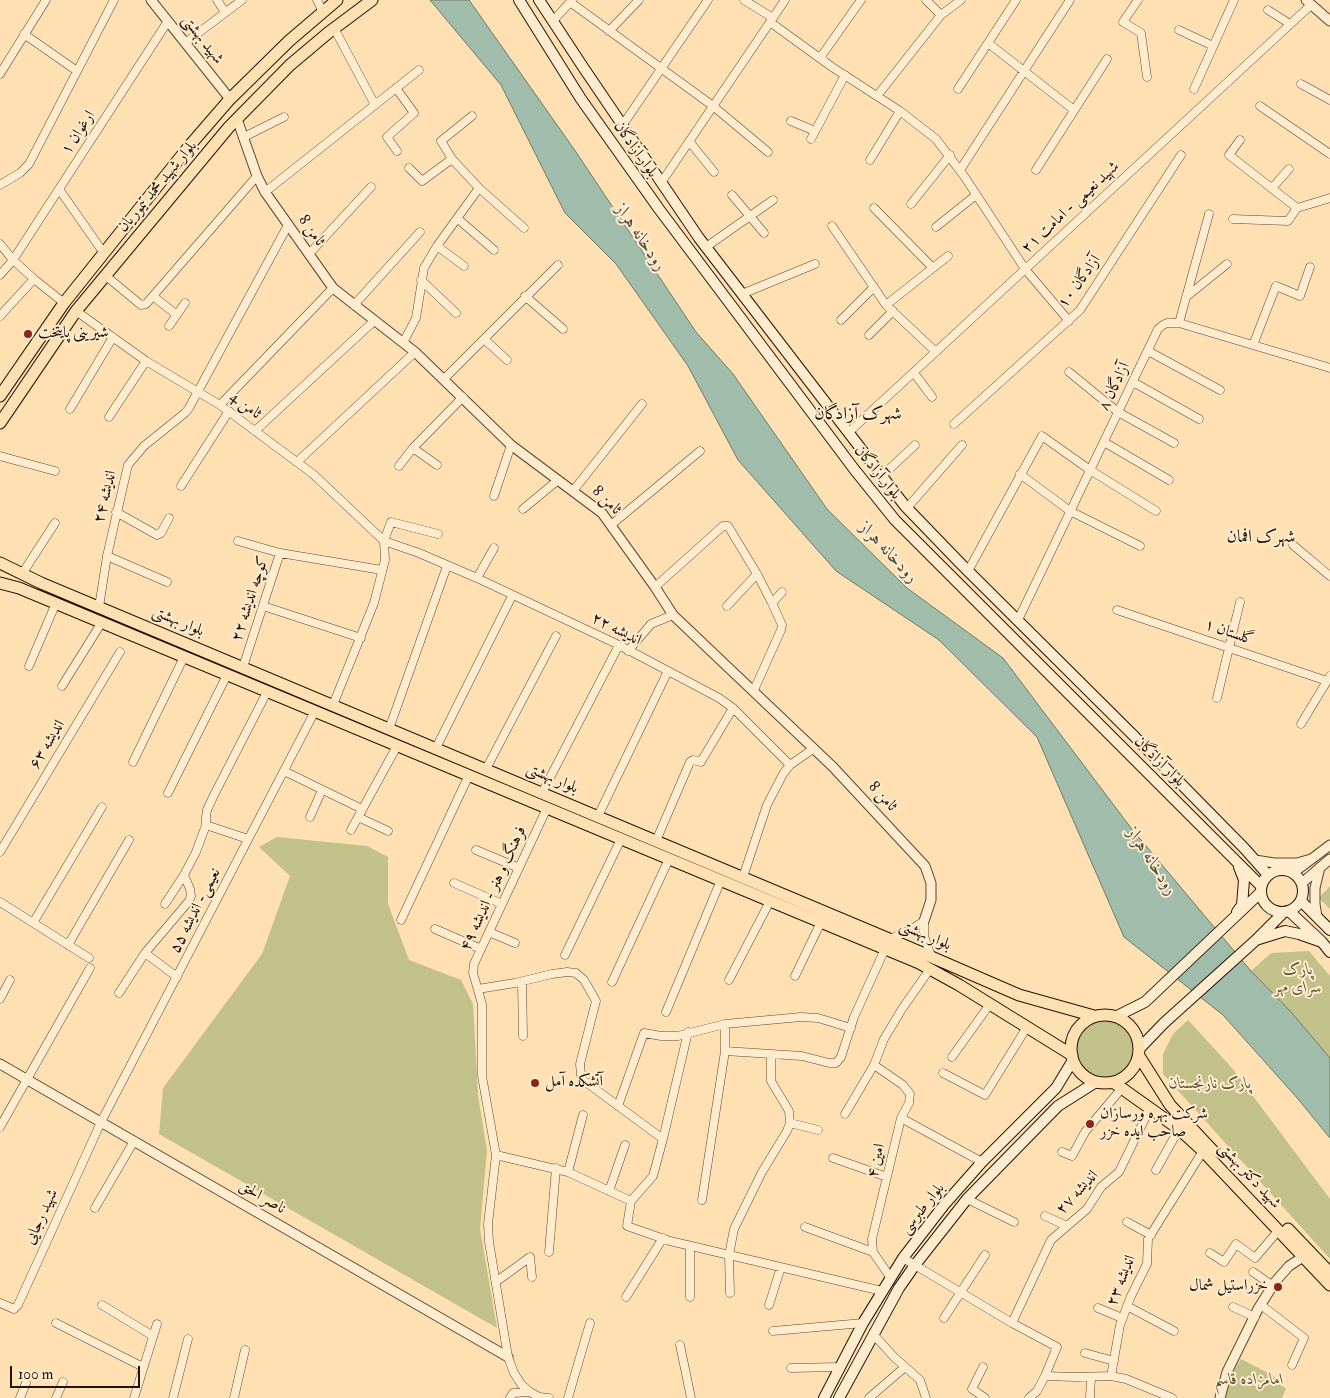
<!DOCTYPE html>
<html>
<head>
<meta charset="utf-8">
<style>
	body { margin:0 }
	#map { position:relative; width:1330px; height:1398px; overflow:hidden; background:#ffe0b2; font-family:"IM FELL Double Pica",serif }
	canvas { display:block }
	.scale { position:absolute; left:10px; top:1366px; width:130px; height:22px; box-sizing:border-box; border:2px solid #231205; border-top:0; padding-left:6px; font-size:15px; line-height:18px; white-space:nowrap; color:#231205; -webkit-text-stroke:4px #ffebcd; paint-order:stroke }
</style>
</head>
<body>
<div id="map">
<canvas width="1330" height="1398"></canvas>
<div class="scale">100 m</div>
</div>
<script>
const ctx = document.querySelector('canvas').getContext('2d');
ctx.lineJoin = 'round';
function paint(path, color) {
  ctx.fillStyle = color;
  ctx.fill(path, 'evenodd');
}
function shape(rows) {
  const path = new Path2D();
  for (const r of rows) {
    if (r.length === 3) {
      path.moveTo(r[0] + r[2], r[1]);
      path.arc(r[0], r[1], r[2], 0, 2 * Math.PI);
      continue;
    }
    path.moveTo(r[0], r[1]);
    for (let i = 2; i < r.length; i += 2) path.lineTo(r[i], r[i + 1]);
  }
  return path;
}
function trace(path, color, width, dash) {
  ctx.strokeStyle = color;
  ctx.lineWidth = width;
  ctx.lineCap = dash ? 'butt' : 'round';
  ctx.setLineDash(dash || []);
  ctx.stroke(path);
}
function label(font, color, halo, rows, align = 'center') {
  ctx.font = font + ' "IM FELL Double Pica",Amiri,serif';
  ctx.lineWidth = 4;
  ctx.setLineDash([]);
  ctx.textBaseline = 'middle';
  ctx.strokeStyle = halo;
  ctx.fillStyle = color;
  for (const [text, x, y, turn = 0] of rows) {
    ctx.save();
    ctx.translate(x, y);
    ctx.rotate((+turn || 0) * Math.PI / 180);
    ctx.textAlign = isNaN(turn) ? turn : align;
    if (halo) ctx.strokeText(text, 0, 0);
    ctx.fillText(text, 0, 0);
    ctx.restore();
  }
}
const green = shape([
	[277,837,367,846,388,857,388,904,409,960,461,980,473,1004,478,1095,487,1151,480,1229,497,1328,159,1134,163,1088,262,954,290,876,259,847],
	[1330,886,1330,909,1319,898],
	[1309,951,1330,976,1330,1058,1291,1012,1251,971,1271,953],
	[1105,1049,34],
	[1188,1020,1232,1068,1330,1199,1330,1259,1163,1074,1163,1054,1173,1034],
	[1241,1359,1272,1375,1286,1389,1282,1398,1225,1398,1233,1372]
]);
const water = shape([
	[430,0,469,0,576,152,696,332,733,374,827,509,907,588,1003,658,1131,828,1251,971,1291,1012,1330,1058,1330,1138,1298,1099,1223,1015,1124,937,1037,737,939,640,836,571,738,460,688,366,616,264,565,213,501,85,430,0]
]);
const minor = shape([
	[217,0,225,12],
	[317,0,323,12],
	[744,0,773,18],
	[926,0,941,15],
	[1138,0,1123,22,1141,33,1147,77],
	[570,2,713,106,768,152],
	[1268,10,1290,24],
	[553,21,572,0],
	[770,22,832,67,900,111,936,139,964,176,1025,269,1069,321],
	[334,28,375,105],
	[1179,30,1213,46],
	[609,31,639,0],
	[24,34,77,71],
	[185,43,242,0],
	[988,43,1074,110],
	[820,58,861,0],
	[0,74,46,0],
	[1301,84,1330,100],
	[396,88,414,113,387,137,397,151],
	[958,89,1016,0],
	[1194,89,1234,0],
	[877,96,941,15,961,0],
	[1260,106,1330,154],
	[791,121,815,131],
	[622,126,708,0],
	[244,137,284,117],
	[811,139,845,75],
	[1240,140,1229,155,1297,208],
	[689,141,714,172],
	[452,159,441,141,472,116],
	[870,160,900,111],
	[409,168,422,181,452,159,479,188,524,228],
	[960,170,1070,0],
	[1036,170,1107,59],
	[661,183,785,0],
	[0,185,20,173,29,164,114,0],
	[1272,188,1289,169],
	[59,189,103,252],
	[265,192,419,70],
	[732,195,764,233],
	[911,204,950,155],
	[874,208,933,268],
	[458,219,494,250],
	[1233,219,1288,221,1297,208,1330,198],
	[832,226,886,305,936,352],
	[936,227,976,195],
	[0,244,13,260,34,279,64,303],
	[437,246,464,266],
	[706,247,773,200],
	[309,254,371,187],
	[0,275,13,260,168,21],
	[106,276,141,305,146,304,257,176],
	[421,280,456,313],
	[742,294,815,264],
	[525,296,563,329],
	[154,297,177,315],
	[1186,297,1227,264],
	[354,305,420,232],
	[886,305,948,256],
	[76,311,146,361,220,405,313,474,384,541,419,553,477,578,619,645,719,698,733,708,790,765,813,749],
	[0,316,34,279],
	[841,320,874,287],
	[1179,323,1209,214],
	[169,326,185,303],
	[869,335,893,311],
	[484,339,507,360],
	[403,343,416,318,424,268,437,246,479,188],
	[1253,345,1276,286,1300,296,1310,267],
	[1148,351,1220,390],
	[1069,372,1118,412,1174,443],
	[914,373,932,397],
	[444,379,558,265],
	[1133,382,1199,419],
	[220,405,333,288],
	[70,409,113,337],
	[109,417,146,361],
	[954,424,1080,310,1181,155],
	[255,431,374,321],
	[849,432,1311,5],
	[1104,442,1169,480],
	[413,448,437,465],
	[0,456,55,471],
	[297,462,415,352],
	[399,466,413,448,463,397],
	[1020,474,1070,511,1140,546],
	[882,476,915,445],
	[181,486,229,411],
	[573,491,642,404],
	[494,496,511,445],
	[907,508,962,445],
	[523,509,558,480],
	[116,512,157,535,161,533,169,518],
	[611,525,700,451],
	[238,541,280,553],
	[1293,545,1330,576],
	[107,556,167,582],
	[968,571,1042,436,1090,470,1156,511],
	[22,574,55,523],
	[477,578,494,548],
	[655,587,723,526,728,526,757,574,772,603],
	[263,606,361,638],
	[727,606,757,574],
	[99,607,107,556,128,465,144,446,185,413,189,408,288,225],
	[1117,610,1327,681,1330,676],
	[1018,620,1158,329,1163,325,1167,323,1179,323,1330,368],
	[628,651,651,624,673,615],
	[29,666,56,603],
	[243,667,280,553,382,570],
	[62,686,102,622],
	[754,690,781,630,782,625,772,603,782,592],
	[1217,698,1240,602],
	[333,705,374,603,385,560,384,541,391,522,438,534],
	[1301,724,1327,681],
	[389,729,447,566],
	[436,748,512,596],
	[133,762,184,657],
	[486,769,556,636],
	[284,771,362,809],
	[168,793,227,675],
	[542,793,619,645],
	[547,808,474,964,473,973,482,1004,482,1076,496,1155,488,1224,489,1242,508,1357,514,1373,521,1384,530,1392,539,1397,549,1398],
	[598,816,668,671],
	[310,817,322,790],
	[358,817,388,831],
	[351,830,397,746],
	[248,839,206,825,206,817,207,810,214,795,267,692],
	[656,841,690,762,693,760,701,762,702,760,733,708],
	[476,850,519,868],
	[0,852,120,652],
	[743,877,767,805,783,774,790,765],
	[454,883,502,904],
	[0,902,89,958],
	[165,904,184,875,196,852,206,825],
	[401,920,469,775],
	[924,921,924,936,931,956],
	[33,923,102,807],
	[435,929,481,949],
	[489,932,515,943],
	[890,939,912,929,924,921],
	[68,945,129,840],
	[145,953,177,977],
	[565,955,621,839],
	[795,976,821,922],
	[729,980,770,901],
	[522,982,523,1036],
	[612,982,669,859],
	[478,989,515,983,552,974,567,972,576,973,584,980,596,1001,580,1064,581,1075,583,1080,663,1139],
	[119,993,145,953,189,901,191,896,190,889,184,875],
	[0,999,10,980],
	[666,1012,721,880],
	[725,1051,802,1056,829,1063,836,1063,841,1057,854,1017,885,949],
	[952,1057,990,1004],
	[874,1065,903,1085,910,1094,909,1103,901,1118,895,1143,872,1239,873,1252,890,1277],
	[943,1073,985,1095,1027,1027],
	[618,1106,644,1033,661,1036,678,1036,725,1024,801,1017,818,1018,851,1028],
	[845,1114,874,1065,884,1039,902,1009,930,969],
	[901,1118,982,1162],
	[790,1123,818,1130],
	[0,1127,90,968],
	[1062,1152,1072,1156,1085,1132,1122,1088],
	[496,1155,568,1172,631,1201],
	[833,1158,887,1177],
	[1156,1170,1179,1129],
	[568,1172,583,1115],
	[609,1191,625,1145],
	[967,1199,1014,1222],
	[702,1200,725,1051,725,1024],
	[631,1201,627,1226,670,1241,882,1291],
	[631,1201,653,1176,663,1139,688,1032],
	[95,1208,134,1141],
	[1045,1216,1067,1226],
	[1127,1222,1151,1235],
	[805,1227,873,1252],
	[549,1252,556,1168],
	[1210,1253,1224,1262,1236,1244,1255,1258,1278,1231],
	[903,1258,1012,1323,1057,1347,1045,1376],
	[1253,1272,1273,1286],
	[497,1281,530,1257,532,1277],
	[730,1293,729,1255,734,1229,762,1172,787,1131,790,1123,789,1111,771,1081,771,1054],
	[626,1297,663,1238],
	[690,1297,690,1246],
	[0,1303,14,1309,18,1305,101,1122,315,711],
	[102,1305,153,1336],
	[769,1305,781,1267],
	[1261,1305,1304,1338,1292,1365],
	[1127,1306,1174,1331],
	[1233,1307,1255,1317],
	[1098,1308,1122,1318],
	[944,1318,985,1255],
	[56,1323,143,1367],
	[1012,1323,1051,1240,1087,1209,1101,1187,1119,1172,1150,1108],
	[773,1331,863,1323],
	[873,1334,894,1357,920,1380,926,1398],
	[680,1345,691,1398],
	[1085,1353,1114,1361],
	[983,1367,972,1389,985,1398],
	[791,1368,840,1367],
	[1111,1376,1120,1325,1131,1296,1147,1264,1148,1239,1203,1151],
	[20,1398,26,1383],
	[56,1398,63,1382],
	[134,1398,157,1324],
	[173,1398,188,1339],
	[234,1398,245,1350],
	[510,1398,513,1393,530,1392],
	[568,1398,590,1323],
	[869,1398,905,1367],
	[1029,1398,1037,1391,1045,1376,1075,1377,1111,1376,1126,1379,1172,1398],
	[1090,1398,1091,1377]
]);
const tertiary = shape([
	[151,0,230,99],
	[1306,0,1330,21],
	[237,119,257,176,265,192,333,288,415,352,511,445,602,513,655,587,673,615,833,767,925,866,931,883,931,900,924,921],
	[1255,860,1274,863,1297,863,1311,859],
	[1293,873,1330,845],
	[1302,883,1330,859],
	[1317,917,1315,904,1315,888,1320,867],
	[0,1064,508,1357],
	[1220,1398,1227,1372,1258,1309,1275,1282,1289,1266,1303,1257]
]);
const secondary = shape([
	[519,0,581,99,659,209,854,469,895,520,1261,886],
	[539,0,583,67,699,238,905,506,961,564,1134,736,1245,849,1268,875],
	[1282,891,21],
	[1301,901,1330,930],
	[1289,911,1322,942,1330,952],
	[1237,912,1242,905,1243,893,1244,880,1239,867],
	[1259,939,1285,931,1299,934,1322,942],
	[1117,1016,1145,1002,1260,893],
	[1140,1048,1164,1023,1256,940,1284,912],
	[824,1398,863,1323,903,1258,944,1205,982,1162,1056,1088,1073,1060],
	[839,1398,899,1288,915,1265,967,1199,1058,1106,1096,1082]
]);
const primary = shape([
	[0,396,64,303,191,144,230,99,289,41,337,0],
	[0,423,76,311,229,127,290,65,328,33,372,0],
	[0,563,41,583,913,949,1019,995,1094,1016],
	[0,583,19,588,919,963,959,985,1072,1055],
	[1105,1049,34],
	[1139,1056,1170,1105,1213,1151],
	[1113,1082,1179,1129,1203,1151,1330,1285],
	[1288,1229,1330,1273]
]);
const markers = [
	[28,334,5,"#8f2418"],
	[535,1083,5,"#8f2418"],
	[1090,1124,5,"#8f2418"],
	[1278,1287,5,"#8f2418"]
];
const streetNames = [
	["شهید بهشتی",202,40,52],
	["ارغوان ۱",79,133,-57],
	["بلوار آزادگان",635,150,55],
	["بلوار شهید محمد تیموریان",158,187,-50],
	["شهید نعیمی - امامت ۲۱",1071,208,-43],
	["ثامن 8",311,231,54],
	["آزادگان ۱۰",1080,282,-54],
	["آزادگان ۸",1115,387,-64],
	["ثامن 4",245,406,36],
	["بلوار آزادگان",877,473,51],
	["اندیشه ۲۴",106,497,-76],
	["ثامن 8",606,501,44],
	["کوچه اندیشه ۲۲",251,599,-72],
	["بلوار بهشتی",178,622,23],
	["اندیشه ۲۲",616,630,27],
	["گلستان ۱",1229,633,19],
	["اندیشه ۶۳",48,745,-59],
	["بلوار آزادگان",1159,762,45],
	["بلوار بهشتی",552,779,23],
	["ثامن 8",882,797,47],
	["فرهنگ و هنر - اندیشه ۴۹",494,889,-65],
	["نعیمی- اندیشه ۵۵",196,911,-63],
	["بلوار بهشتی",925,936,23],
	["امین ۴",877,1161,-77],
	["شهید دکتر بهشتی",1249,1176,47],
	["اندیشه ۲۷",1078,1193,-47],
	["ناصر الحق",262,1198,30],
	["بلوار طبرسی",923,1209,-51],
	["شهید رجایی",42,1217,-65],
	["اندیشه ۲۳",1122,1281,-68]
];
const poiNames = [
	["شیرینی پایتخت",38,334],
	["آتشکده آمل",545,1083],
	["شرکت بهره ورسازان",1100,1115],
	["صاحب ایده خزر",1100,1133],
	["خزراستیل شمال",1268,1287,"right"]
];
const parkNames = [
	["پارک",1298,971],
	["سرای مهر",1298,989],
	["پارک نارنجستان",1210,1085],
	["امامزاده قاسم",1249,1381]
];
const waterNames = [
	["رودخانه هراز",640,238,56],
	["رودخانه هراز",888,553,47],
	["رودخانه هراز",1151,862,57]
];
const neighbourhoodNames = [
	["شهرک آزادگان",858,415],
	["شهرک افمان",1261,538]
];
paint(green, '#c3c18a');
paint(water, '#a0bdab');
trace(water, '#6e7969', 1);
trace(minor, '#5a4630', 9);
trace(tertiary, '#5a4630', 11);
trace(secondary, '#231205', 12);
trace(primary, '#231205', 13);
trace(minor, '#ffebcd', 8);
trace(tertiary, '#ffebcd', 9);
trace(secondary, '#ffebcd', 10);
trace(primary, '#ffe0b2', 11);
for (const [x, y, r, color] of markers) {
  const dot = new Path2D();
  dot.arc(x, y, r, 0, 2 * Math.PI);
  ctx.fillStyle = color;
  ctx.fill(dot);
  trace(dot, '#ffebcd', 2);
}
label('16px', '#231205', '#ffebcd', streetNames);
label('16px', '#231205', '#ffebcd', poiNames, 'left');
label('italic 16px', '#5b4f34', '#ffebcd', parkNames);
label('italic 18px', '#4f4e3f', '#ffebcd', waterNames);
label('18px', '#231205', '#ffebcd', neighbourhoodNames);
</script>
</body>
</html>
